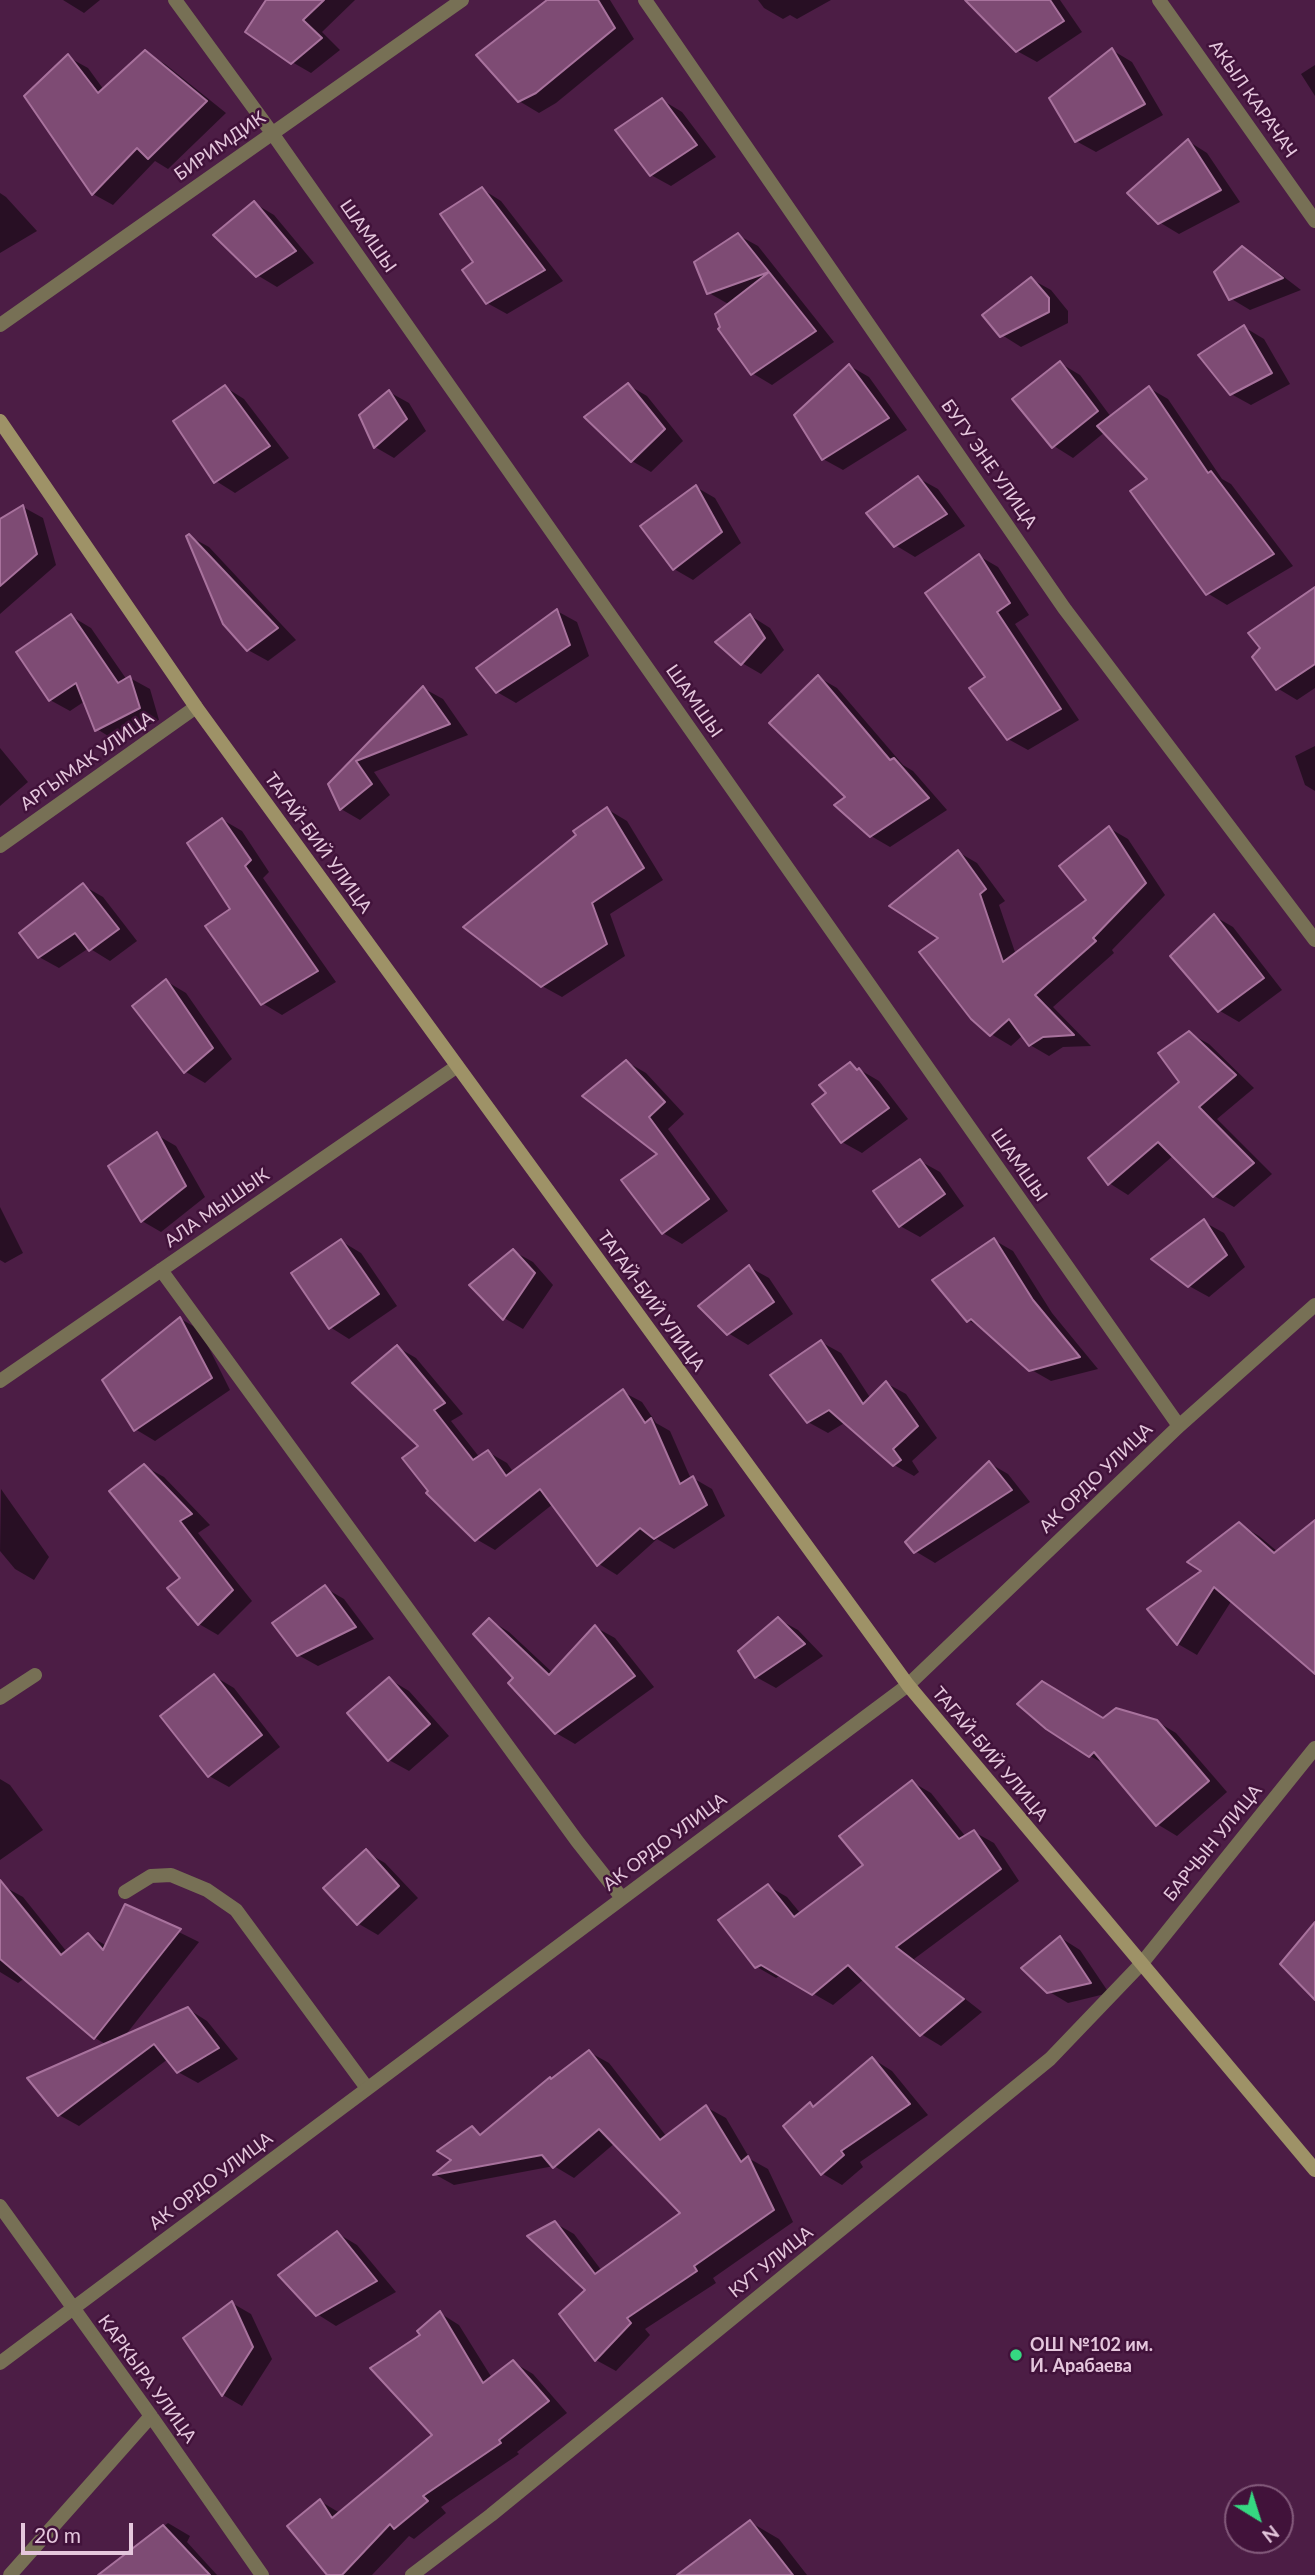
<!DOCTYPE html>
<html>
<head>
<meta charset="utf-8">
<style>
	body { margin:0 }
	#map { position:relative; width:1315px; height:2575px; overflow:hidden; background:#4c1d45; font-family:Lato,sans-serif }
	canvas { display:block }
	.north { position:absolute; left:1224px; top:2484px; width:70px; height:70px; box-sizing:border-box; background:#41123a; border:2px solid #835a7b; border-radius:50%; rotate:142deg; font-size:19px; font-weight:700; line-height:28px; text-align:center; color:#e5c7dd }
	.north::after { content:''; display:block; margin:auto; width:24px; height:32px; background:#35d881; clip-path:polygon(50% 0,100% 100%,50% 72%,0 100%) }
	.scale { position:absolute; left:21px; top:2523px; width:112px; height:32px; box-sizing:border-box; border:4px solid #e5c7dd; border-top:0; padding-left:9px; font-size:21px; line-height:24px; white-space:nowrap; color:#e5c7dd; -webkit-text-stroke:5px #41123a; paint-order:stroke }
</style>
</head>
<body>
<div id="map">
<canvas width="1315" height="2575"></canvas>
<div class="north">N</div>
<div class="scale">20 m</div>
</div>
<script>
const ctx = document.querySelector('canvas').getContext('2d');
ctx.lineJoin = 'round';
function paint(path, color) {
  ctx.fillStyle = color;
  ctx.fill(path, 'evenodd');
}
function shape(rows) {
  const path = new Path2D();
  for (const r of rows) {
    path.moveTo(r[0], r[1]);
    for (let i = 2; i < r.length; i += 2) path.lineTo(r[i], r[i + 1]);
  }
  return path;
}
function trace(path, color, width, dash) {
  ctx.strokeStyle = color;
  ctx.lineWidth = width;
  ctx.lineCap = dash ? 'butt' : 'round';
  ctx.setLineDash(dash || []);
  ctx.stroke(path);
}
function label(font, color, halo, rows, align = 'center') {
  ctx.font = font + ' Lato,sans-serif';
  ctx.lineWidth = 5;
  ctx.setLineDash([]);
  ctx.textBaseline = 'middle';
  ctx.strokeStyle = halo;
  ctx.fillStyle = color;
  for (const [text, x, y, turn = 0] of rows) {
    ctx.save();
    ctx.translate(x, y);
    ctx.rotate((+turn || 0) * Math.PI / 180);
    ctx.textAlign = isNaN(turn) ? turn : align;
    if (halo) ctx.strokeText(text, 0, 0);
    ctx.fillText(text, 0, 0);
    ctx.restore();
  }
}
const shadow = shape([
	[63,0,100,0,84,13],
	[268,0,355,0,322,32,340,50,311,73,292,62],
	[550,0,610,0,634,39,556,103,539,113,519,101],
	[758,0,831,0,797,19,790,15,783,19,764,8],
	[991,0,1060,0,1082,32,1037,62,1017,51],
	[1112,50,1132,62,1163,115,1096,152,1076,141],
	[145,53,165,64,226,113,168,169,155,161,113,205,93,194,26,96,68,57,88,68,104,90],
	[1315,65,1315,96,1301,74],
	[662,100,682,112,716,157,671,186,651,175],
	[1188,141,1207,153,1240,202,1179,234,1159,222],
	[482,189,501,201,563,281,507,314,487,303],
	[0,193,6,197,37,231,0,253],
	[254,203,274,215,314,263,277,287,257,275],
	[738,235,758,246,834,342,772,385,752,373,730,305,709,293],
	[1242,248,1262,260,1301,290,1250,310,1230,298],
	[1031,279,1051,290,1068,311,1068,323,1021,347,1002,335],
	[1244,327,1264,339,1290,384,1251,405,1231,394],
	[1060,363,1080,375,1111,417,1149,388,1168,399,1222,479,1231,484,1293,566,1227,605,1207,593,1150,480,1105,432,1073,458,1054,446],
	[850,366,869,377,907,430,843,470,823,459],
	[628,385,647,396,683,441,651,472,632,461],
	[225,387,244,399,289,458,235,493,216,481],
	[389,392,409,403,426,431,394,458,375,447],
	[918,478,938,489,965,526,915,557,895,545],
	[696,487,715,498,741,543,693,580,674,569],
	[23,507,43,518,56,565,0,614,0,521],
	[189,536,209,547,296,640,268,661,248,650],
	[979,556,998,567,1029,615,1015,624,1079,720,1028,750,1008,739,988,678],
	[1315,590,1315,688,1297,700,1277,688],
	[557,611,577,622,589,656,516,703,497,692],
	[71,616,91,628,127,680,130,678,150,689,159,720,116,741,97,729,85,701,70,711,50,700],
	[751,616,770,628,784,650,761,674,742,663],
	[818,677,837,688,903,765,913,771,947,810,890,847,871,836,847,797],
	[423,688,443,699,468,735,374,772,390,795,360,820,341,809,330,784],
	[1315,746,1315,791,1305,785,1295,756],
	[0,748,28,782,0,806],
	[607,809,627,821,663,880,610,914,625,956,562,997,542,986],
	[223,820,242,831,269,872,263,878,336,982,282,1015,262,1003,232,909],
	[1109,828,1128,839,1165,895,1112,950,1114,953,1053,1007,1091,1046,1063,1047,1049,1056,1030,1045,1023,1035,1011,1046,991,1034,941,938,958,852,977,863,1005,901,999,905,1016,955,1089,900],
	[84,886,103,897,137,941,110,961,89,948,59,968,39,957],
	[1214,916,1233,927,1282,990,1239,1022,1220,1011],
	[166,981,186,993,232,1059,205,1083,186,1072,134,1006],
	[1189,1033,1209,1044,1254,1088,1217,1119,1272,1174,1234,1207,1214,1196,1174,1155,1128,1195,1109,1183,1181,1082],
	[627,1062,646,1073,684,1114,668,1129,728,1211,682,1244,663,1233,660,1154],
	[850,1064,879,1081,908,1119,862,1153,842,1142,814,1105,828,1094],
	[157,1135,176,1146,205,1197,161,1232,142,1221],
	[920,1161,940,1172,964,1206,920,1237,900,1226],
	[0,1207,23,1253,5,1263,0,1260],
	[1204,1222,1224,1233,1245,1267,1209,1297,1189,1286,1154,1259],
	[994,1240,1013,1251,1052,1313,1098,1369,1051,1381,1030,1369,988,1332,968,1320],
	[341,1241,361,1253,397,1306,349,1339,330,1327],
	[513,1251,533,1262,553,1285,523,1329,504,1318],
	[749,1267,769,1278,793,1314,748,1345,728,1333],
	[181,1319,200,1330,230,1390,155,1441,135,1429],
	[821,1342,841,1353,871,1399,886,1383,906,1394,937,1438,912,1461,919,1472,914,1476,894,1465,846,1422,828,1433,808,1422],
	[397,1347,416,1358,463,1414,451,1421,480,1458,488,1452,507,1463,514,1473,623,1392,642,1402,656,1423,670,1431,691,1479,693,1478,712,1489,725,1516,674,1549,657,1539,617,1575,599,1564,553,1504,495,1550,476,1539,420,1446],
	[989,1463,1008,1474,1030,1502,935,1563,915,1551],
	[144,1466,164,1477,210,1525,198,1533,252,1601,218,1635,199,1624],
	[1,1489,49,1557,34,1580,15,1569,0,1551],
	[1315,1522,1315,1667,1232,1600,1197,1655,1178,1644,1150,1609,1204,1571,1239,1524,1259,1536,1278,1552],
	[325,1588,344,1599,374,1639,318,1666,298,1655],
	[778,1619,798,1630,823,1656,776,1688,756,1677],
	[490,1620,509,1632,553,1673,595,1627,615,1638,654,1687,575,1744,556,1733,516,1679],
	[214,1676,234,1688,280,1747,229,1787,209,1776],
	[389,1679,409,1691,449,1736,409,1771,389,1760],
	[1104,1720,1156,1721,1176,1733,1227,1792,1177,1836,1157,1824,1108,1766,1090,1756],
	[0,1779,10,1785,43,1830,0,1860],
	[912,1782,931,1793,966,1837,974,1832,994,1843,1019,1881,914,1959,982,2012,941,2046,921,2034,864,1979,833,2005,781,1975,776,1978,757,1967,768,1886,787,1897,801,1914,866,1865],
	[366,1852,385,1863,418,1898,378,1935,359,1924],
	[3,1886,23,1897,67,1952,88,1935,107,1946,126,1906,199,1942,124,2037,188,2009,207,2021,238,2059,198,2083,178,2072,168,2059,79,2126,59,2115,107,2045,95,2038,25,1978,18,1983,0,1972,0,1889],
	[1061,1938,1080,1950,1109,1993,1068,2003,1048,1991],
	[589,2052,609,2063,667,2137,706,2107,726,2118,750,2159,768,2169,793,2222,713,2278,716,2283,645,2329,650,2335,616,2371,596,2360,562,2314,588,2290,555,2223,574,2234,602,2271,683,2213,615,2143,574,2178,554,2166,454,2185,436,2175,453,2160,472,2128,483,2135],
	[873,2059,892,2071,928,2115,860,2162,863,2167,842,2185,823,2174,810,2104,815,2107],
	[337,2233,357,2245,396,2292,336,2326,317,2314],
	[232,2303,251,2314,272,2359,242,2406,223,2395,185,2338],
	[440,2313,459,2325,492,2378,513,2362,533,2374,567,2413,517,2452,519,2454,441,2507,446,2513,414,2539,409,2536,372,2575,329,2575,320,2501,340,2513,435,2435,422,2335],
	[750,2522,779,2539,807,2575,680,2575],
	[168,2523,190,2536,187,2542,217,2575,101,2575]
]);
const building = shape([
	[266,0,324,0,303,20,322,38,291,64,245,32,266,0],
	[547,0,598,0,615,28,536,93,518,102,476,55,547,0],
	[965,0,1050,0,1064,21,1016,52,965,0],
	[1112,48,1145,104,1075,142,1049,98,1112,48],
	[145,50,207,101,148,159,137,148,92,195,24,96,68,54,98,93,145,50],
	[662,98,697,145,650,176,615,130,662,98],
	[1188,139,1221,190,1158,224,1127,193,1188,139],
	[482,187,545,270,486,304,462,270,473,262,440,214,482,187],
	[254,201,296,251,256,277,213,235,254,201],
	[738,233,816,331,751,375,718,329,720,327,715,314,769,272,707,294,694,262,738,233],
	[1242,246,1283,278,1229,300,1214,272,1242,246],
	[1031,277,1049,298,1049,312,1000,337,982,315,1031,277],
	[1244,325,1272,373,1230,395,1198,355,1244,325],
	[1060,361,1098,411,1052,448,1012,399,1060,361],
	[849,364,889,418,822,460,794,415,849,364],
	[628,383,665,429,631,462,584,417,628,383],
	[225,385,270,446,214,483,173,421,225,385],
	[1149,386,1208,473,1211,471,1274,554,1206,595,1130,491,1147,479,1097,426,1149,386],
	[389,390,407,419,374,448,359,415,389,390],
	[918,476,947,514,894,547,866,513,918,476],
	[696,485,722,532,673,570,640,526,696,485],
	[23,505,37,554,0,586,0,519,23,505],
	[189,534,278,628,247,651,223,624,186,536,189,534],
	[979,554,1010,603,997,612,1061,709,1007,740,969,688,985,677,925,593,979,554],
	[1315,587,1315,664,1276,690,1252,657,1260,648,1248,633,1315,587],
	[557,609,570,645,496,693,476,668,557,609],
	[71,614,118,683,130,676,140,708,95,731,76,683,49,701,16,652,71,614],
	[750,614,765,638,741,665,715,642,750,614],
	[818,675,890,760,894,758,929,798,870,837,834,805,845,797,769,723,818,675],
	[423,686,450,724,356,761,372,784,340,810,328,784,423,686],
	[607,807,644,868,592,903,607,944,541,987,463,927,576,835,573,831,607,807],
	[222,818,251,860,245,866,318,971,261,1005,205,926,230,909,187,843,222,818],
	[1109,826,1146,883,1093,938,1096,941,1035,995,1074,1035,1043,1037,1029,1046,1009,1019,990,1036,971,1019,919,952,938,938,889,906,958,850,986,889,980,894,1003,962,1086,900,1059,866,1109,826],
	[83,883,119,929,89,951,75,933,38,958,19,933,83,883],
	[1214,914,1264,978,1218,1012,1170,956,1214,914],
	[166,979,213,1048,184,1073,132,1006,166,979],
	[1189,1031,1236,1075,1199,1107,1254,1163,1213,1197,1158,1142,1108,1185,1088,1158,1179,1082,1158,1053,1189,1031],
	[626,1060,665,1102,649,1117,709,1199,662,1234,621,1180,657,1154,582,1096,626,1060],
	[850,1062,857,1070,859,1068,889,1108,841,1143,812,1104,826,1093,819,1085,850,1062],
	[157,1132,186,1186,141,1222,108,1166,157,1132],
	[920,1159,945,1194,899,1227,873,1191,920,1159],
	[1204,1219,1227,1255,1188,1287,1151,1259,1204,1219],
	[994,1238,1033,1300,1080,1357,1029,1371,971,1319,967,1322,932,1280,994,1238],
	[341,1239,379,1294,329,1329,291,1273,341,1239],
	[513,1249,535,1273,503,1320,469,1285,513,1249],
	[749,1265,774,1302,727,1335,698,1306,749,1265],
	[180,1317,212,1378,134,1431,102,1380,180,1317],
	[821,1340,863,1404,886,1381,918,1426,893,1449,901,1460,893,1466,829,1410,807,1423,770,1375,821,1340],
	[397,1345,445,1403,434,1410,473,1460,488,1450,506,1476,623,1389,645,1423,651,1418,680,1484,693,1476,707,1505,654,1539,640,1528,597,1566,540,1489,475,1541,426,1493,428,1491,402,1458,418,1446,352,1383,397,1345],
	[989,1461,1012,1490,914,1553,905,1542,989,1461],
	[144,1464,192,1514,180,1521,233,1590,198,1625,167,1588,180,1578,109,1491,144,1464],
	[1315,1520,1315,1674,1214,1587,1177,1645,1147,1609,1201,1571,1187,1562,1239,1522,1274,1553,1315,1520],
	[325,1585,356,1627,297,1656,272,1623,325,1585],
	[778,1617,805,1644,755,1678,738,1651,778,1617],
	[489,1618,549,1675,595,1625,635,1676,555,1734,508,1683,513,1678,473,1634,489,1618],
	[214,1674,262,1735,208,1777,160,1716,214,1674],
	[389,1677,430,1724,388,1761,347,1713,389,1677],
	[1042,1681,1103,1718,1116,1708,1157,1720,1209,1781,1156,1826,1094,1752,1089,1757,1046,1729,1017,1704,1042,1681],
	[912,1780,959,1839,974,1830,1001,1869,896,1947,964,1999,920,2036,848,1965,812,1995,761,1965,755,1968,718,1920,768,1884,794,1917,863,1865,839,1836,912,1780],
	[366,1849,399,1886,357,1925,323,1888,366,1849],
	[0,1880,61,1955,88,1933,103,1950,125,1904,181,1929,94,2039,0,1959,0,1880],
	[1315,1922,1315,2000,1280,1964,1315,1922],
	[1060,1936,1091,1983,1047,1993,1021,1968,1060,1936],
	[188,2007,219,2048,177,2073,154,2044,58,2116,27,2078,188,2007],
	[589,2050,660,2140,706,2105,741,2162,748,2156,774,2210,694,2266,697,2271,627,2318,631,2323,595,2361,559,2314,585,2290,527,2236,555,2221,595,2274,680,2213,599,2129,553,2168,542,2155,433,2175,451,2160,437,2151,472,2126,480,2135,550,2077,551,2079,589,2050],
	[872,2057,910,2104,841,2151,844,2155,821,2175,783,2126,810,2102,813,2107,872,2057],
	[337,2231,377,2281,316,2316,278,2275,337,2231],
	[232,2301,253,2347,222,2396,183,2338,232,2301],
	[440,2311,483,2383,513,2360,549,2401,499,2440,501,2443,423,2496,428,2501,394,2529,390,2524,342,2575,327,2575,287,2526,320,2499,332,2518,432,2435,370,2368,420,2335,417,2331,440,2311],
	[750,2520,793,2575,677,2575,750,2520],
	[163,2525,210,2575,98,2575,163,2525]
]);
const lane = shape([
	[125,1892,151,1876,171,1875,207,1890,236,1910,367,2088]
]);
const street = shape([
	[175,0,272,133,1179,1426],
	[645,0,1064,608,1315,940],
	[1159,0,1315,221],
	[0,325,462,0],
	[0,846,196,707],
	[161,1270,577,1841,622,1898],
	[0,1381,456,1067],
	[0,1698,35,1675],
	[0,2206,151,2416,262,2575],
	[0,2363,908,1685,1179,1426,1315,1305],
	[10,2575,151,2416],
	[412,2575,491,2515,1050,2059,1142,1963,1315,1748]
]);
const secondary = shape([
	[0,421,196,707,908,1685,1315,2170]
]);
const markers = [
	[1016,2355,7,"#35d881"]
];
const streetNames = [
	["АКЫЛ КАРАЧАЧ",1253,99,55],
	["БИРИМДИК",220,146,-35],
	["ШАМШЫ",368,236,55],
	["БУГУ ЭНЕ УЛИЦА",989,464,55],
	["ШАМШЫ",694,701,55],
	["АРГЫМАК УЛИЦА",87,761,-35],
	["ТАГАЙ-БИЙ УЛИЦА",318,843,54],
	["ШАМШЫ",1019,1165,55],
	["АЛА МЫШЫК",217,1208,-35],
	["ТАГАЙ-БИЙ УЛИЦА",651,1301,54],
	["АК ОРДО УЛИЦА",1096,1478,-44],
	["ТАГАЙ-БИЙ УЛИЦА",990,1754,50],
	["АК ОРДО УЛИЦА",665,1842,-37],
	["БАРЧЫН УЛИЦА",1213,1843,-51],
	["АК ОРДО УЛИЦА",211,2181,-37],
	["КУТ УЛИЦА",771,2262,-39],
	["КАРКЫРА УЛИЦА",147,2379,54]
];
const poiNames = [
	["ОШ №102 им.",1030,2345],
	["И. Арабаева",1030,2366]
];
paint(shadow, '#0007');
paint(building, '#7e4b74');
trace(building, '#a8729d', 2);
trace(lane, '#777055', 14);
trace(street, '#777055', 14);
trace(secondary, '#9e9267', 14);
for (const [x, y, r, color] of markers) {
  const dot = new Path2D();
  dot.arc(x, y, r, 0, 2 * Math.PI);
  ctx.fillStyle = color;
  ctx.fill(dot);
  trace(dot, '#41123a', 2.5);
}
label('18px', '#e5c7dd', '#41123a', streetNames);
label('bold 18px', '#e5c7dd', '#41123a', poiNames, 'left');
</script>
</body>
</html>
